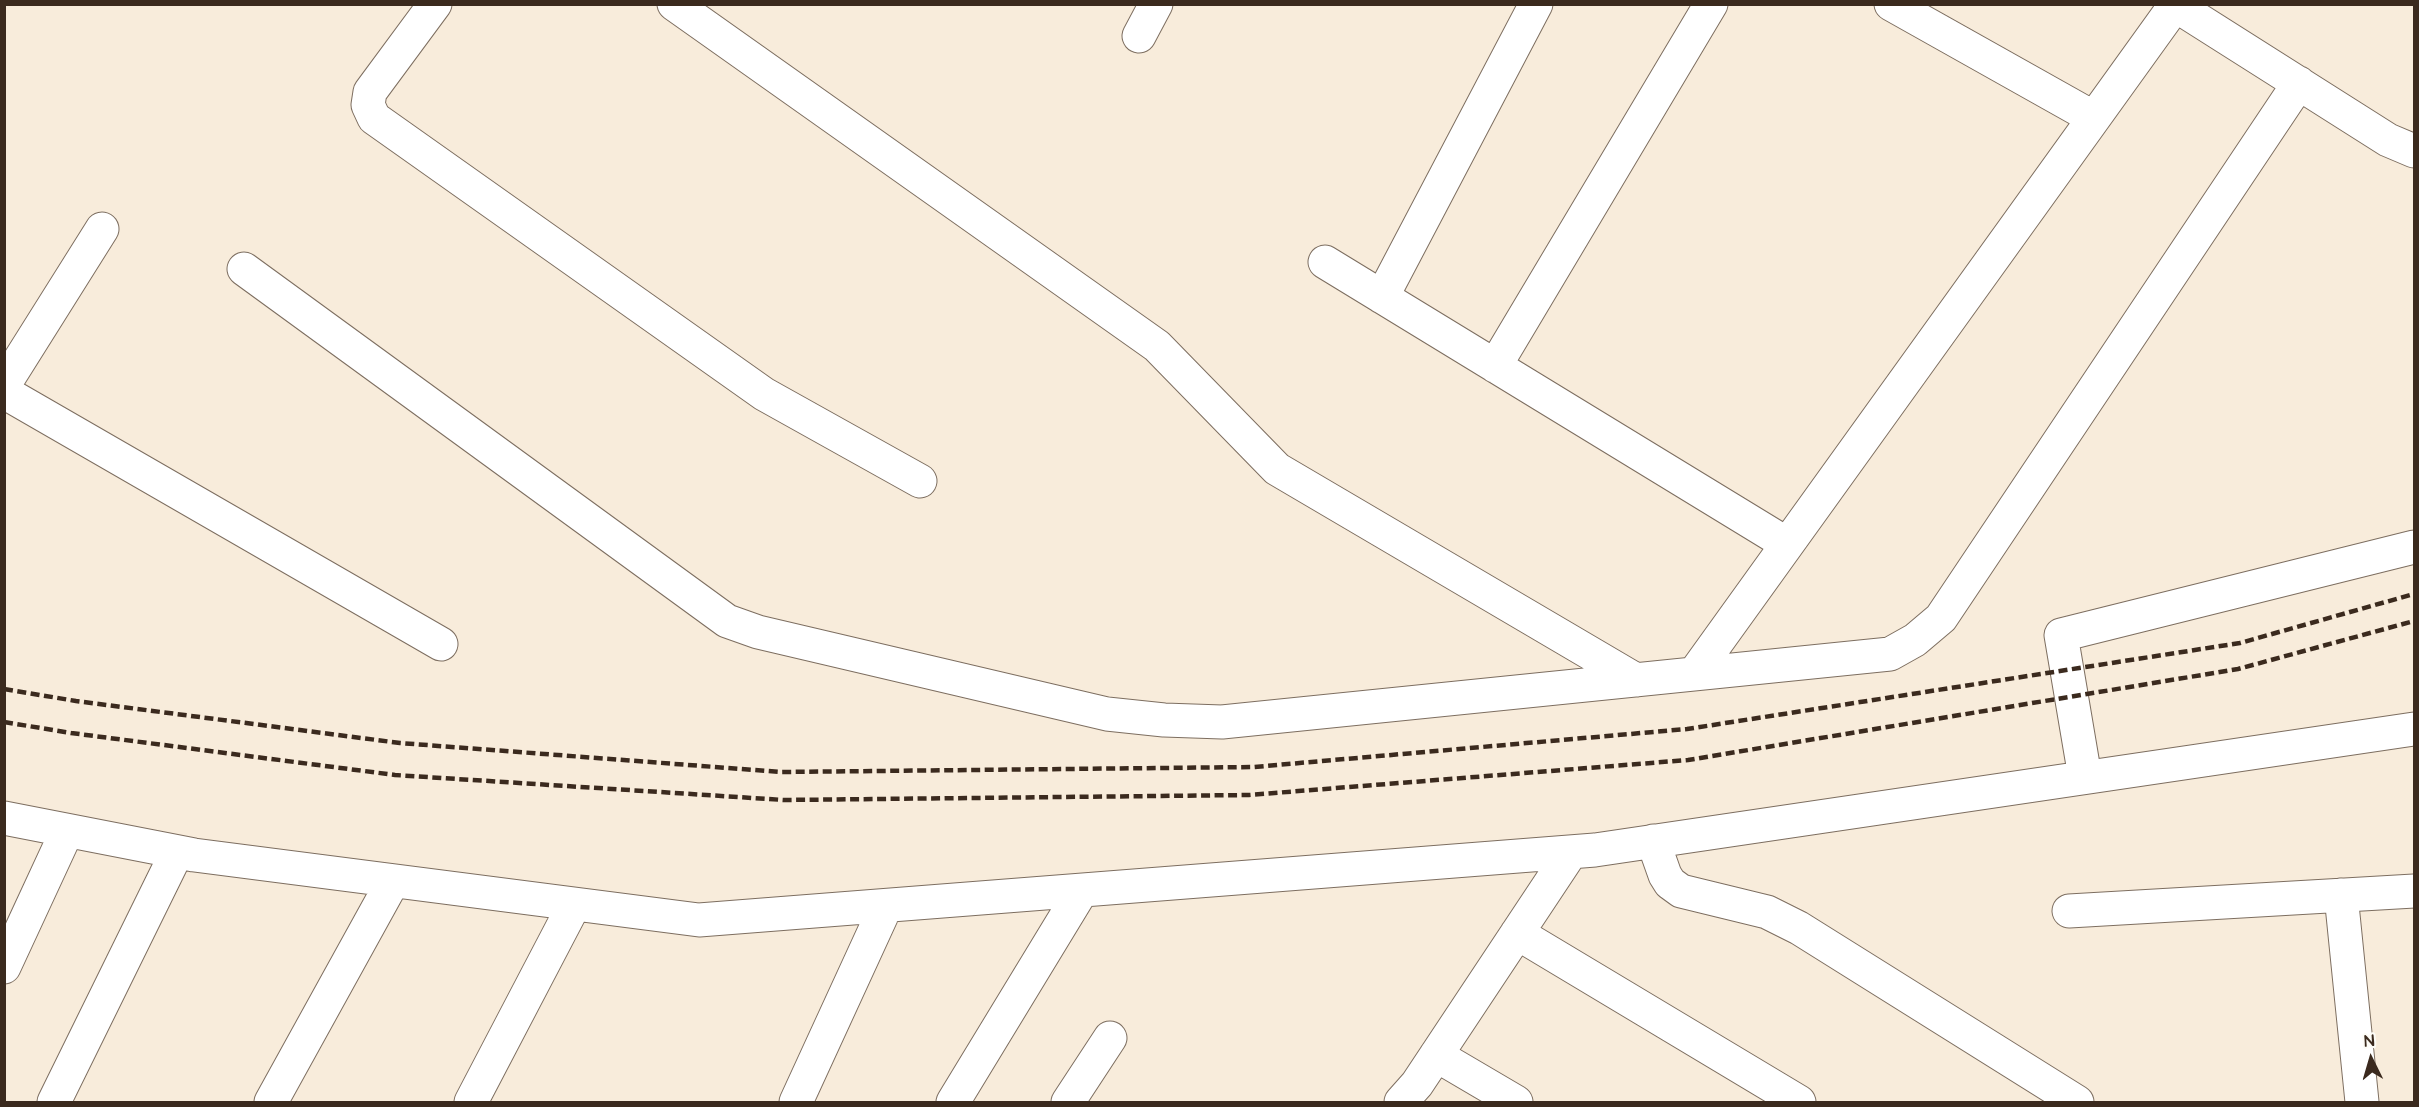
<!DOCTYPE html>
<html>
<head>
<meta charset="utf-8">
<style>
	body { margin:0 }
	#map { position:relative; width:2419px; height:1107px; overflow:hidden; background:#f8ecdb; font-family:"Architects Daughter",sans-serif }
	canvas { display:block }
	.frame { position:absolute; inset:0; border:6px solid #3b2a1e; pointer-events:none }
	.north { position:absolute; left:2341px; top:1029px; width:60px; height:60px; -webkit-text-stroke:4px #fdfcf7; paint-order:stroke; rotate:355deg; font-size:16px; font-weight:700; line-height:24px; text-align:center; color:#3b2a1e }
	.north::after { content:''; display:block; margin:auto; width:21px; height:27px; background:#3b2a1e; clip-path:polygon(50% 0,100% 100%,50% 72%,0 100%) }
</style>
</head>
<body>
<div id="map">
<canvas width="2419" height="1107"></canvas>
<div class="frame"></div>
<div class="north">N</div>
</div>
<script>
const ctx = document.querySelector('canvas').getContext('2d');
ctx.lineJoin = 'round';
function shape(rows) {
  const path = new Path2D();
  for (const r of rows) {
    path.moveTo(r[0], r[1]);
    for (let i = 2; i < r.length; i += 2) path.lineTo(r[i], r[i + 1]);
  }
  return path;
}
function trace(path, color, width, dash) {
  ctx.strokeStyle = color;
  ctx.lineWidth = width;
  ctx.lineCap = dash ? 'butt' : 'round';
  ctx.setLineDash(dash || []);
  ctx.stroke(path);
}
const street = shape([
	[435,4,370,92,368,105,374,118,764,394,920,481],
	[674,4,1157,346,1277,469,1636,680],
	[1891,4,2094,118],
	[2175,5,2388,140,2414,151],
	[1139,36,1156,4],
	[1325,262,1787,544],
	[244,269,727,621,758,632,1107,714,1164,720,1222,722,1890,654,1915,640,1941,618,2299,83],
	[1382,297,1536,4],
	[1495,366,1711,4],
	[4,385,102,229],
	[4,392,441,644],
	[1694,674,2176,4],
	[2085,777,2061,635,2414,547],
	[4,818,194,855,699,920,1595,850,2414,729],
	[1653,841,1665,875,1670,883,1681,891,1767,912,1799,928,2077,1102],
	[2341,895,2362,1102],
	[2069,911,2414,891],
	[1517,933,1799,1102],
	[4,967,67,831],
	[1436,1055,1516,1102],
	[54,1102,177,852],
	[271,1102,393,881],
	[471,1102,574,905],
	[796,1102,886,906],
	[953,1102,1082,890],
	[1068,1102,1110,1038],
	[1401,1102,1417,1084,1571,852]
]);
const rail = shape([
	[4,689,76,701,400,743,781,772,1254,767,1687,729,2240,643,2414,594],
	[4,722,71,733,395,775,784,800,1249,795,1688,760,2238,669,2414,621]
]);
trace(street, '#7d6e60', 35);
trace(street, '#fff', 33);
trace(rail, '#3b2a1e', 4.5, [9, 4.5]);
</script>
</body>
</html>
